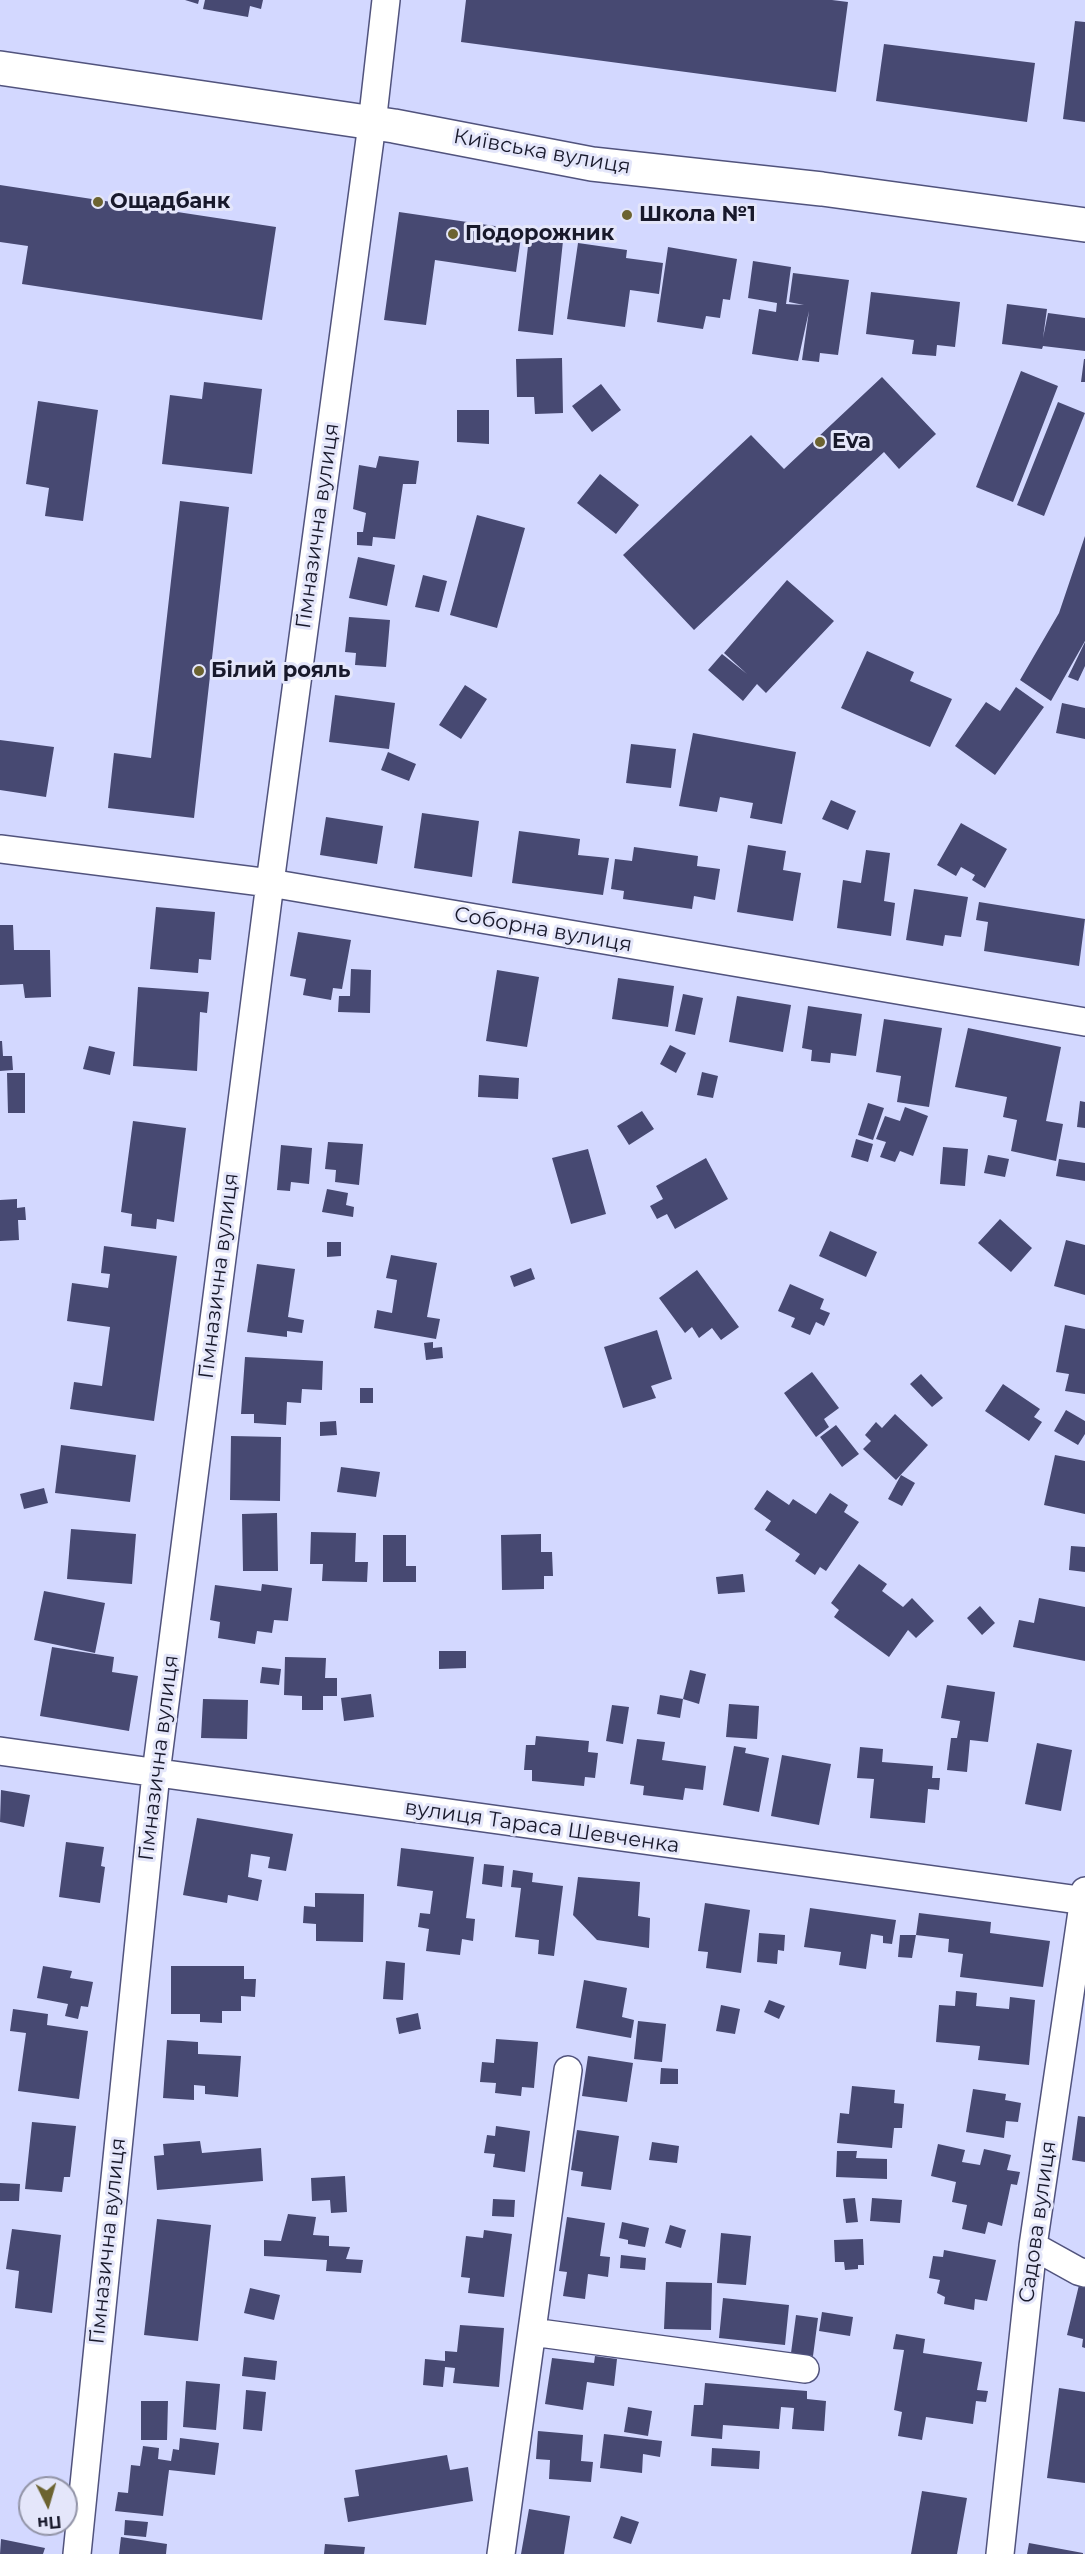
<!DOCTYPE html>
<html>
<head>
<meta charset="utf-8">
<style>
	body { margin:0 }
	#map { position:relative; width:1085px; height:2554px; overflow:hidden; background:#d3d8ff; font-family:Montserrat,sans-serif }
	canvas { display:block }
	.north { position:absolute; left:18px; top:2476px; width:60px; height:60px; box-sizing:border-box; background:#e4e6fa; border:2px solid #9294a7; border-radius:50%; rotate:175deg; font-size:16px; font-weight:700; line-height:24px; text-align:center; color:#18192b }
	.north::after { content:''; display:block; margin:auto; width:21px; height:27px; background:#6c6330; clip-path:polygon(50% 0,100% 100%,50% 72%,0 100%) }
</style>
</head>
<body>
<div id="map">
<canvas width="1085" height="2554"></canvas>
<div class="north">Пн</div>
</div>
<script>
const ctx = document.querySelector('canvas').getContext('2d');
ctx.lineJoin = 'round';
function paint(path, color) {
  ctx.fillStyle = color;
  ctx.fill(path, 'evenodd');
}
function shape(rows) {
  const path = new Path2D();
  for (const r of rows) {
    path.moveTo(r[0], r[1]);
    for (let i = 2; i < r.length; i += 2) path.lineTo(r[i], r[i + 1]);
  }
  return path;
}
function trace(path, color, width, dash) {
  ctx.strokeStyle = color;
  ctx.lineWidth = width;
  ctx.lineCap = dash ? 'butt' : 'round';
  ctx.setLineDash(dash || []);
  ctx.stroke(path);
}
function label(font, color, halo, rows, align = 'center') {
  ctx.font = font + ' Montserrat,sans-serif';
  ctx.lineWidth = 6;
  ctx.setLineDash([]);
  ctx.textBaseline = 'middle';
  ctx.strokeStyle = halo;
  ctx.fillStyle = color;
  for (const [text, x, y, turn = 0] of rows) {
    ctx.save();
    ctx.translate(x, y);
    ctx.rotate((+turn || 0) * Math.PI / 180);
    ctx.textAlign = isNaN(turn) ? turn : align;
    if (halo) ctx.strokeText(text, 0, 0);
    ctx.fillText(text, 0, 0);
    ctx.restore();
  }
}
const building = shape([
	[185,0,199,0,198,4],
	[205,0,263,0,261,9,250,6,248,17,203,9],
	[466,0,832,0,848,2,836,92,461,42],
	[1075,21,1085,22,1085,122,1063,119],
	[884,44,1035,63,1027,122,876,101],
	[0,185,276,227,262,320,22,284,28,246,0,242],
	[399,212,522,230,516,272,435,260,426,325,384,320],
	[529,238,563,241,553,335,518,331],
	[578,243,627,250,626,258,663,263,659,294,630,290,625,327,567,319],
	[668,247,737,259,730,300,723,299,720,318,706,316,703,329,657,322],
	[753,261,791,267,786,304,804,305,789,302,793,273,849,280,838,355,820,353,819,362,802,360,809,311,798,361,752,354,759,309,776,312,777,303,748,298],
	[871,292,960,302,955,347,937,345,936,356,912,354,914,340,866,334],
	[1007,304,1047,309,1043,338,1048,313,1085,318,1085,351,1043,346,1042,349,1002,344],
	[562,358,563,413,535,414,534,397,517,397,516,359],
	[1084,359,1085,359,1085,382,1081,382],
	[1021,371,1058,386,1013,502,976,487],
	[882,377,936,434,899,469,884,452,694,630,623,555,751,435,784,469],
	[204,382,262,389,252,474,162,464,170,395,202,399],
	[601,384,621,410,592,432,572,406],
	[38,401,98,410,83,521,45,516,49,488,26,484],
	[1058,402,1085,413,1044,516,1017,505],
	[457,410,489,410,489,444,457,442],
	[379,456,419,461,416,484,403,484,395,539,373,537,372,546,357,545,357,532,363,532,366,513,353,509,359,465,376,468],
	[600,474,639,505,616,534,577,503],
	[180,501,229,507,194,818,108,808,114,753,151,758],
	[477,515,525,528,497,628,450,615],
	[1085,536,1085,641,1051,701,1020,680,1059,613],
	[358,557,395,565,387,606,349,598],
	[423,575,447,581,439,612,415,607],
	[787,580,834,621,766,693,757,684,743,701,708,670,722,654,747,674,724,653],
	[349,617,390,620,386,667,355,665,356,653,345,652],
	[1085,642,1085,666,1078,681,1068,677],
	[867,651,914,672,910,681,952,699,930,747,841,708],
	[465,685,487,699,461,739,439,725],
	[1016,687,1044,707,995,775,955,746,986,702,1000,711],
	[335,695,395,703,389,749,329,742],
	[1062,703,1085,708,1085,739,1056,733],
	[693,733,796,752,782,824,750,818,753,803,720,797,717,812,679,806],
	[0,740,54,747,46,797,0,790],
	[631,744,676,749,671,788,626,783],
	[388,752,416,764,409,781,381,770],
	[831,800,856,811,848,830,822,819],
	[422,813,479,821,472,877,414,868],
	[326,817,383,826,377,864,320,855],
	[961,823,1007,849,985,888,972,880,975,875,961,867,956,876,937,865],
	[519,831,580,839,578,855,609,858,603,895,512,883],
	[748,845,786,851,783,870,801,873,793,921,737,912],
	[634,847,698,856,697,866,720,869,715,900,694,896,692,909,623,899,624,891,611,889,615,859,632,861],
	[866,850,890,853,884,901,895,903,891,936,837,928,843,880,861,883],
	[914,889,968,897,961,937,945,935,943,946,906,940],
	[979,902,1085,919,1079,966,984,951,988,922,976,920],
	[156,907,215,912,211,960,199,959,198,973,150,969],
	[0,925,13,925,14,950,50,950,51,997,25,998,23,984,0,985],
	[298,932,351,940,342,989,333,988,331,1000,303,995,306,979,290,976],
	[351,969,371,970,370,1013,338,1012,339,996,350,996],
	[497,970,539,977,527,1047,486,1041],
	[618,978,674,986,668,1027,612,1019],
	[138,987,209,992,207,1013,200,1012,197,1071,133,1066],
	[683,994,703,998,695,1035,675,1031],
	[737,996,791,1005,783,1052,729,1042],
	[808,1006,862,1014,856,1056,831,1053,830,1063,811,1061,812,1050,802,1048],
	[884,1019,942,1028,929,1107,897,1102,901,1076,876,1072],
	[968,1028,1061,1047,1046,1121,1063,1124,1056,1161,1011,1151,1017,1120,1003,1117,1007,1097,955,1087],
	[0,1041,2,1041,3,1056,12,1056,13,1070,0,1071],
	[670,1045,686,1053,676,1073,660,1064],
	[89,1046,115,1052,110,1075,83,1069],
	[702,1072,718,1076,713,1098,697,1095],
	[7,1073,25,1073,25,1113,8,1113],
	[479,1075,519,1078,518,1099,478,1097],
	[1080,1101,1085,1102,1085,1128,1077,1127],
	[868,1103,884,1108,873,1140,858,1135],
	[905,1107,928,1116,913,1156,900,1151,895,1162,880,1157,886,1142,876,1139,885,1116,900,1121],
	[642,1111,654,1129,629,1145,617,1126],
	[133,1121,186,1128,174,1222,157,1219,156,1229,131,1226,132,1214,121,1212],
	[856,1139,873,1144,868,1162,851,1157],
	[328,1142,363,1144,359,1185,335,1182,336,1170,325,1169],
	[281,1145,312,1148,309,1184,291,1182,290,1191,277,1190],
	[943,1147,968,1149,965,1186,940,1184],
	[588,1149,606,1214,571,1224,552,1158],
	[988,1155,1009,1159,1005,1177,984,1173],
	[706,1158,728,1199,675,1229,667,1214,657,1219,650,1206,663,1199,656,1186],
	[1059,1159,1085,1163,1085,1181,1056,1176],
	[327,1189,348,1193,346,1205,354,1207,353,1217,322,1212],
	[17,1199,17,1208,25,1207,26,1220,18,1220,19,1240,0,1241,0,1200],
	[1000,1219,1032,1248,1011,1272,978,1243],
	[830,1231,877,1252,866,1277,819,1256],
	[1066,1240,1085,1245,1085,1295,1054,1286],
	[327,1242,341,1242,341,1256,327,1257],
	[104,1246,177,1256,154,1421,70,1409,74,1382,102,1386,110,1327,67,1321,72,1283,108,1288,110,1274,101,1273],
	[391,1255,437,1263,427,1317,440,1319,436,1339,374,1328,377,1310,392,1313,397,1280,386,1278],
	[257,1264,295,1269,288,1317,304,1320,302,1333,287,1331,287,1337,247,1332],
	[531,1268,535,1279,514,1287,510,1276],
	[697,1270,739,1327,721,1340,712,1328,699,1338,692,1327,685,1333,659,1298],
	[790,1284,824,1299,820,1309,830,1313,824,1326,816,1322,810,1335,791,1327,795,1318,778,1311],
	[1065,1325,1085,1329,1085,1394,1065,1391,1069,1374,1056,1372],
	[657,1330,672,1379,651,1386,656,1398,623,1408,604,1347],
	[433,1342,433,1348,442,1347,443,1358,426,1360,424,1343],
	[245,1357,323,1361,322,1390,302,1389,301,1403,287,1402,286,1425,254,1423,254,1414,241,1414],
	[812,1372,839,1408,824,1419,829,1427,816,1437,784,1393],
	[921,1374,943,1398,932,1407,910,1384],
	[1003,1384,1040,1409,1034,1417,1042,1422,1029,1441,985,1411],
	[360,1388,373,1388,373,1403,360,1403],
	[1066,1410,1085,1421,1085,1434,1078,1445,1054,1431],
	[895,1414,928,1445,896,1480,863,1449,871,1441,865,1435,876,1422,882,1428],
	[336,1421,337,1435,320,1436,320,1422],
	[836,1425,859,1454,842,1467,820,1437],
	[231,1436,281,1437,280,1501,230,1500],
	[61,1445,136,1455,130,1502,55,1493],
	[1055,1455,1085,1461,1085,1514,1044,1505],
	[341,1467,380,1472,376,1497,337,1492],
	[901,1475,915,1483,902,1506,888,1499],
	[44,1488,48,1503,24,1509,20,1494],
	[767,1490,789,1505,793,1499,816,1514,830,1493,848,1505,844,1512,859,1522,826,1571,820,1567,815,1575,795,1561,800,1554,765,1530,771,1521,754,1509],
	[277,1513,278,1571,243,1571,242,1514],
	[71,1529,136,1534,132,1584,67,1579],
	[311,1532,356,1533,355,1562,368,1562,367,1582,322,1581,323,1564,310,1564],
	[541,1534,541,1552,552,1552,553,1576,544,1576,544,1589,502,1590,501,1535],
	[383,1535,406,1535,406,1566,416,1566,416,1582,383,1582],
	[1071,1546,1085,1547,1085,1572,1069,1570],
	[859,1564,887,1584,882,1591,903,1607,912,1598,934,1621,916,1638,908,1630,889,1657,834,1617,839,1610,831,1603],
	[743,1574,745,1592,718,1594,716,1577],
	[262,1584,292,1588,288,1621,274,1620,272,1633,257,1631,255,1644,218,1638,220,1622,210,1620,215,1585,261,1591],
	[44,1591,105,1603,95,1653,34,1640],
	[1039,1598,1085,1607,1085,1661,1013,1647,1019,1620,1034,1623],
	[980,1606,995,1623,982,1635,967,1618],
	[52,1647,114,1657,112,1672,138,1676,129,1731,40,1716],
	[439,1651,466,1651,466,1668,439,1669],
	[285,1657,326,1658,325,1678,337,1678,337,1696,323,1696,323,1710,302,1710,302,1696,284,1695],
	[262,1667,281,1669,279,1685,260,1683],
	[690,1670,706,1674,699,1704,683,1699],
	[947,1685,995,1692,988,1742,970,1740,967,1772,947,1770,951,1738,957,1738,960,1721,941,1718],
	[371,1694,374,1717,344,1721,341,1698],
	[660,1695,683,1699,680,1718,657,1714],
	[203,1699,248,1700,247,1739,201,1738],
	[729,1704,759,1706,757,1739,726,1737],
	[612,1705,629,1707,623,1744,606,1741],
	[536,1736,589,1741,588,1752,598,1753,595,1778,585,1777,584,1786,532,1781,532,1770,524,1770,526,1745,535,1745],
	[637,1739,665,1742,662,1760,706,1766,703,1790,685,1788,683,1800,643,1795,644,1786,630,1784],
	[1037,1743,1072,1750,1061,1811,1025,1804],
	[734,1746,746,1748,745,1753,769,1758,759,1812,723,1805],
	[860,1747,883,1749,882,1762,933,1766,932,1778,940,1778,939,1790,928,1789,925,1823,870,1818,874,1779,857,1778],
	[782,1755,831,1764,819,1825,771,1816],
	[1,1790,30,1795,24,1827,0,1822],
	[197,1818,293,1834,286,1871,268,1868,270,1857,251,1854,248,1877,262,1880,258,1901,228,1895,227,1903,183,1895],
	[66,1842,104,1847,101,1866,105,1867,100,1903,59,1897],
	[401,1848,474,1857,466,1918,475,1919,473,1941,462,1939,460,1955,426,1951,429,1929,418,1927,420,1913,430,1914,433,1891,397,1886],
	[484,1864,504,1866,502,1887,482,1884],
	[513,1870,533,1873,532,1882,563,1886,554,1956,538,1954,539,1940,515,1937,521,1888,511,1887],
	[578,1877,640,1882,638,1916,650,1918,649,1948,597,1940,573,1915],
	[315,1893,364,1894,363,1942,316,1941,316,1924,303,1923,304,1906,315,1907],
	[705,1903,750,1910,741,1973,706,1968,708,1952,698,1951],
	[810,1908,896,1920,892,1944,883,1943,883,1936,871,1934,866,1969,839,1965,841,1952,804,1947],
	[919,1913,991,1922,990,1933,1050,1941,1043,1987,960,1977,963,1954,948,1952,949,1939,916,1935],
	[759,1933,785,1935,784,1951,778,1950,777,1964,757,1962],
	[900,1935,916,1935,912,1958,898,1957],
	[386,1961,405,1963,403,2000,383,1999],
	[43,1966,72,1971,70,1978,93,1982,88,2007,81,2006,78,2019,65,2016,68,2004,37,1998],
	[171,1966,244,1966,244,1979,256,1979,255,1997,241,1996,241,2011,222,2011,222,2023,200,2022,200,2014,171,2014],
	[584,1980,627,1988,622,2017,634,2020,631,2038,576,2028],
	[956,1991,977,1993,976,2006,1009,2009,1010,1997,1035,2000,1029,2065,978,2060,980,2046,936,2042,939,2005,955,2006],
	[769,2000,785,2006,779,2019,764,2012],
	[721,2005,740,2009,735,2034,716,2031],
	[13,2009,48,2014,47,2025,88,2031,79,2099,18,2091,26,2033,10,2031],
	[418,2013,421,2029,399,2034,396,2018],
	[638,2021,666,2024,662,2062,634,2059],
	[496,2039,538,2042,534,2088,522,2087,521,2096,495,2093,496,2083,480,2082,482,2062,494,2063],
	[167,2040,198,2042,198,2054,241,2056,238,2097,205,2094,205,2086,194,2085,194,2100,163,2098],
	[588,2056,633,2063,627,2102,582,2096],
	[661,2068,678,2069,678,2084,660,2084],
	[852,2086,895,2090,894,2103,904,2104,902,2128,894,2128,892,2148,837,2143,840,2113,849,2114],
	[973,2089,1006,2094,1005,2100,1021,2103,1018,2122,1006,2121,1004,2138,966,2132],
	[1078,2116,1085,2117,1085,2162,1072,2160],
	[32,2122,76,2126,70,2177,64,2177,62,2192,25,2189],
	[496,2126,530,2131,525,2172,493,2167,495,2154,484,2153,487,2135,495,2136],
	[577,2130,619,2136,611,2190,581,2186,583,2172,571,2170],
	[200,2141,202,2153,261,2148,263,2181,157,2190,154,2156,164,2155,163,2144],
	[652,2142,679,2146,677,2163,649,2160],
	[938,2144,965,2150,962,2162,980,2165,984,2149,1011,2155,1007,2170,1020,2172,1017,2185,1011,2184,1002,2226,988,2222,985,2234,962,2229,967,2205,952,2202,956,2182,931,2176],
	[837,2151,857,2151,856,2158,887,2159,887,2179,836,2177],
	[345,2176,347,2212,331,2213,330,2200,312,2201,311,2178],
	[0,2183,20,2184,19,2201,0,2201],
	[855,2198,858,2222,846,2223,843,2199],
	[872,2198,902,2200,900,2223,870,2221],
	[493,2199,515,2200,514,2217,492,2216],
	[288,2214,316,2217,313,2235,329,2236,329,2246,350,2247,346,2259,363,2260,361,2273,326,2271,327,2260,264,2256,264,2240,281,2241],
	[567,2217,605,2223,600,2256,610,2257,608,2277,588,2274,585,2299,563,2296,567,2272,559,2271],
	[157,2219,211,2225,198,2341,144,2335],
	[622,2222,649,2228,645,2247,628,2244,628,2240,619,2238],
	[670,2225,686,2230,681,2248,665,2243],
	[12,2229,61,2235,52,2313,15,2308,19,2271,6,2269],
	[484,2230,512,2234,504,2297,468,2293,470,2278,461,2277,466,2236,483,2238],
	[721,2233,751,2236,746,2285,717,2283],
	[863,2239,864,2265,858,2265,858,2269,845,2270,844,2262,835,2262,834,2240],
	[944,2250,996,2260,987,2301,975,2299,974,2310,944,2304,945,2297,937,2293,940,2280,929,2278,933,2256,943,2257],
	[621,2255,646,2258,645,2270,620,2268],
	[666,2282,712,2283,711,2330,664,2329],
	[1079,2285,1085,2287,1085,2348,1082,2347,1083,2339,1067,2335],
	[250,2288,280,2295,274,2320,244,2313],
	[723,2298,789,2305,785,2345,719,2338],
	[822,2312,853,2317,850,2336,819,2331],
	[796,2315,818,2318,813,2356,791,2353],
	[460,2325,504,2328,499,2387,453,2383,455,2368,445,2367,443,2387,423,2385,425,2359,445,2361,445,2351,457,2352],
	[896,2334,925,2339,923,2353,982,2362,977,2390,988,2391,986,2402,976,2401,973,2424,926,2417,922,2440,898,2436,902,2412,894,2410,904,2350,893,2349],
	[595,2356,617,2359,614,2386,587,2382,583,2410,545,2404,552,2358,594,2363],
	[244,2357,277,2361,275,2380,242,2376],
	[186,2381,220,2384,216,2430,183,2427],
	[705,2383,807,2391,807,2399,826,2401,824,2431,792,2429,794,2408,781,2407,779,2429,723,2425,722,2439,691,2436,694,2405,703,2405],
	[1059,2388,1085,2392,1085,2483,1047,2478],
	[246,2390,266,2392,262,2431,243,2429],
	[141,2401,168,2401,167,2440,141,2440],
	[628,2407,652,2411,648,2436,624,2432],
	[538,2431,583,2435,581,2461,593,2462,591,2482,549,2479,550,2460,536,2459],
	[604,2434,662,2441,660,2457,643,2454,642,2473,600,2468],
	[180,2438,219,2443,215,2475,169,2470,163,2516,115,2511,118,2492,128,2493,131,2465,140,2466,143,2446,159,2448,158,2459,171,2461,173,2449,179,2450],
	[712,2448,760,2451,759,2469,711,2466],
	[447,2455,450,2470,468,2467,473,2501,348,2522,344,2498,359,2496,355,2470],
	[922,2491,967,2498,957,2554,911,2554],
	[529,2509,570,2516,564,2554,521,2554],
	[621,2516,639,2522,631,2544,613,2538],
	[125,2520,148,2522,146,2537,124,2535],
	[121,2537,167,2544,166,2554,119,2554],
	[1,2539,45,2548,43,2554,0,2554],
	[1029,2543,1083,2553,1083,2554,1027,2554],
	[325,2544,365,2547,364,2554,324,2554]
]);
const street = shape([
	[0,849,270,883,1085,1022],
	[0,1751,1085,1901],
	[1033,2246,1078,2271,1085,2273],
	[532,2332,805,2369],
	[77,2554,156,1773,270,883,372,124,386,0],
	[501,2554,568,2070],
	[1000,2554,1033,2246,1085,1891]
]);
const secondary = shape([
	[0,68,394,126,592,164,822,189,1085,225]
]);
const markers = [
	[98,202,6,"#6c6330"],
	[627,215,6,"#6c6330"],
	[453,234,6,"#6c6330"],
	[820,442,6,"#6c6330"],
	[199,671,6,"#6c6330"]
];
const streetNames = [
	["Київська вулиця",542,152,10],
	["Гімназична вулиця",318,526,-82],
	["Соборна вулиця",543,930,10],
	["Гімназична вулиця",219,1276,-83],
	["Гімназична вулиця",159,1758,-83],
	["вулиця Тараса Шевченка",542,1827,8],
	["Садова вулиця",1038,2222,-82],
	["Гімназична вулиця",108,2241,-84]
];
const poiNames = [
	["Ощадбанк",110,202],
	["Школа №1",639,215],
	["Подорожник",465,234],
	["Eva",832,442],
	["Білий рояль",211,671]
];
paint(building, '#474972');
trace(street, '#51537d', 30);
trace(secondary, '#51537d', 36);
trace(street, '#fff', 27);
trace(secondary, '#fff', 33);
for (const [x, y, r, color] of markers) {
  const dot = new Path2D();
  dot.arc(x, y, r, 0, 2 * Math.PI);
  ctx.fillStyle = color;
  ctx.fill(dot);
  trace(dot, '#e4e6fa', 2);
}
label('21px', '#18192b', '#e4e6fa', streetNames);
label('bold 21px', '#18192b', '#e4e6fa', poiNames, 'left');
</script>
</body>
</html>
